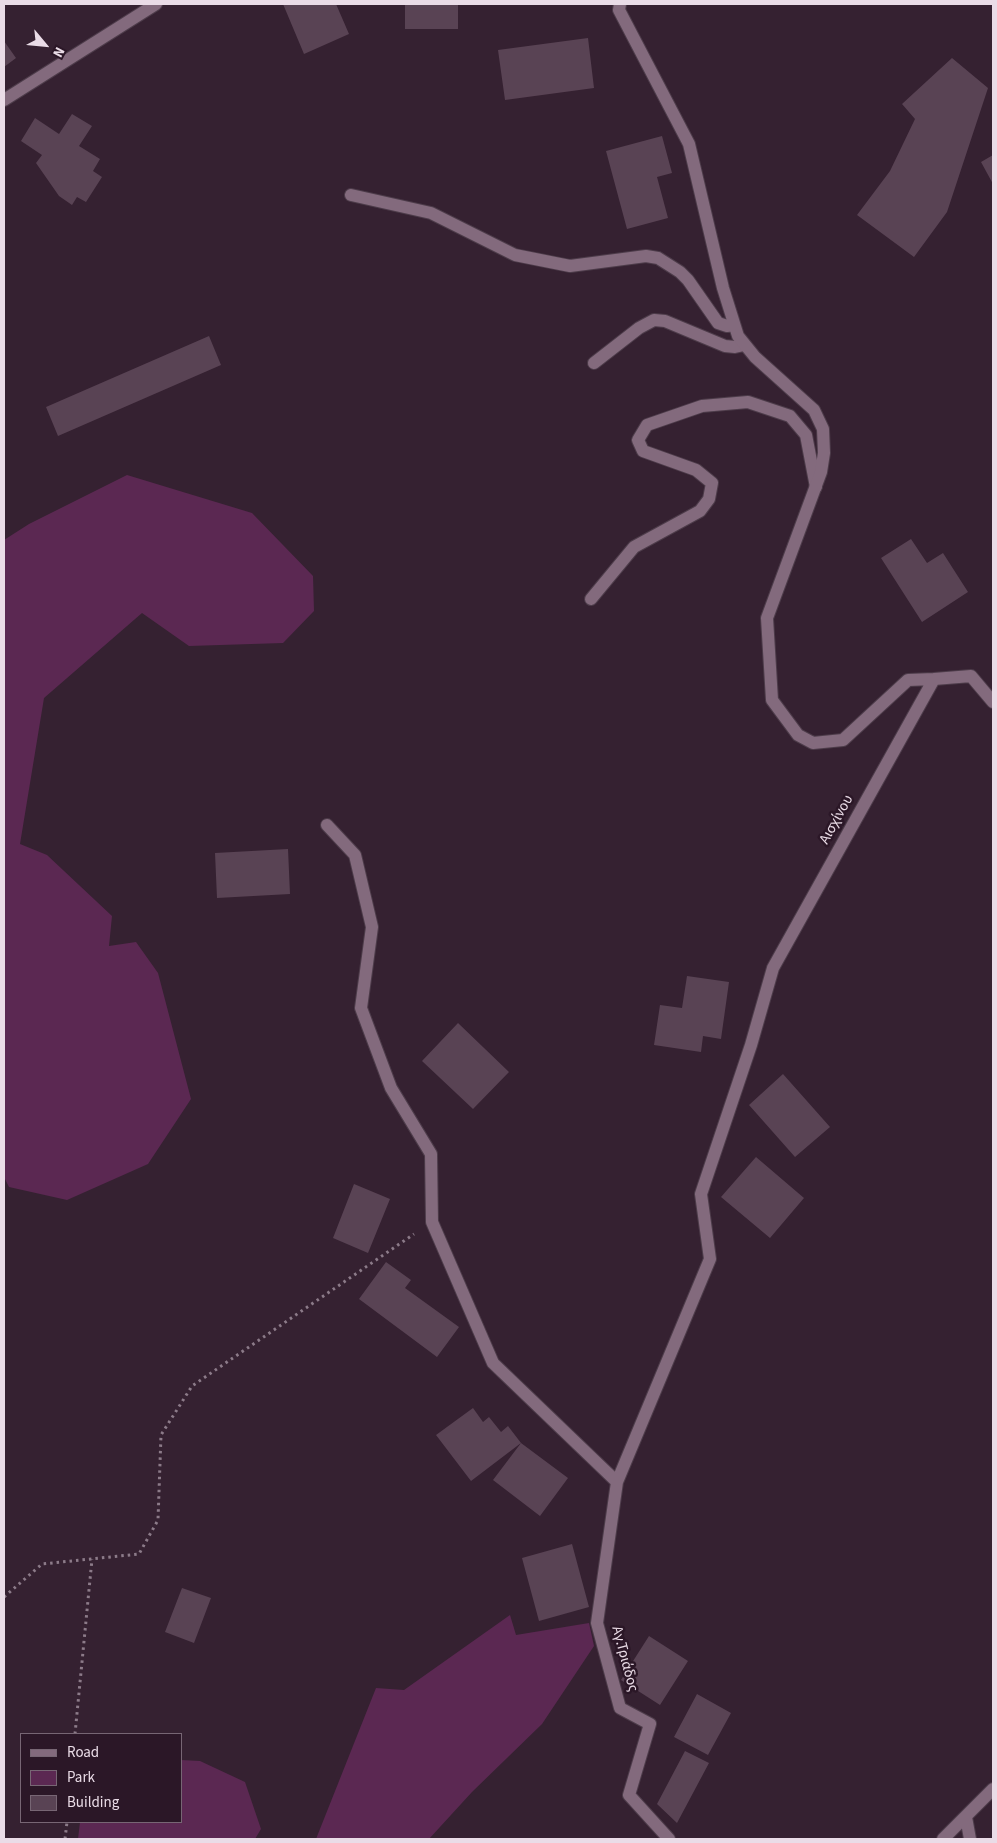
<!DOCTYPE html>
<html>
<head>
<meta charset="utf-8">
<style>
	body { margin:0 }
	#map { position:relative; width:997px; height:1843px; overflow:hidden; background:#352131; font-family:"Source Sans 3",sans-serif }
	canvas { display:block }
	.frame { position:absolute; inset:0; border:5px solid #eadce7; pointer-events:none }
	.legend { position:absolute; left:20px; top:1733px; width:162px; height:90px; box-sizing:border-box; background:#2b1727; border:1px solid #776674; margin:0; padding:6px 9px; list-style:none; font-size:15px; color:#eadce7 }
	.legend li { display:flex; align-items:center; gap:10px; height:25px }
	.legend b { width:25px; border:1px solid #776674 }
	.north { position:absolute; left:20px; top:20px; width:50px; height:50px; -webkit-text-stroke:4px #2b1727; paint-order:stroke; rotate:118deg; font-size:14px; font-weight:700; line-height:20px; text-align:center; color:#eadce7 }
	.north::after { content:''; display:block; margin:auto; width:18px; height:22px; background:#eadce7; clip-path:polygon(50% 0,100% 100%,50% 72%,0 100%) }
</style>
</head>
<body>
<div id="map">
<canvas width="997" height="1843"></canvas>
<div class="frame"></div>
<ul class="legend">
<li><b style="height:6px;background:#836a7d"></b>Road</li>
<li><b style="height:14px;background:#5b2852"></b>Park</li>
<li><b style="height:14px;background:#594354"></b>Building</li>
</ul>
<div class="north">N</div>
</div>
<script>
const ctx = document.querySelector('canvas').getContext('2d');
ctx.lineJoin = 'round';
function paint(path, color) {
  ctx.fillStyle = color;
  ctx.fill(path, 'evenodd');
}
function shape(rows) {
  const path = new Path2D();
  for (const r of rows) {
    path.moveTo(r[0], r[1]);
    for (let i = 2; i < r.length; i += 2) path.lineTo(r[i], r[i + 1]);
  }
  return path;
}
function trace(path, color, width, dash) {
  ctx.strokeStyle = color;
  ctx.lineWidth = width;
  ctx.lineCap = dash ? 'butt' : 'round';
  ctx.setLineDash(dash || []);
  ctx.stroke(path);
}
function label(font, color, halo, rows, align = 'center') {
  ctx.font = font + ' "Source Sans 3",sans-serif';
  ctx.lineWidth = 5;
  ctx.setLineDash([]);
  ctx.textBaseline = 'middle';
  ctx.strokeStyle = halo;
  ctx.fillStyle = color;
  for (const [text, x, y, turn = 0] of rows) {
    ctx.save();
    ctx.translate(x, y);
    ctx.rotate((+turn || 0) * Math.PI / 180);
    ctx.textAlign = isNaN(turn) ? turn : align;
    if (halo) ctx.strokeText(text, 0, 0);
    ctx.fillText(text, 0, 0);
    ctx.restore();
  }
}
const green = shape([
	[127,475,252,513,313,576,314,611,283,643,189,646,142,613,44,698,20,844,47,855,112,916,109,946,136,942,158,973,191,1099,148,1164,67,1200,9,1187,4,1177,4,540,29,524],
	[510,1615,516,1635,589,1623,594,1646,542,1724,472,1792,429,1839,316,1839,376,1688,404,1690],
	[181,1760,200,1761,245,1782,261,1829,255,1839,78,1839,80,1822,181,1822]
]);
const building = shape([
	[283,4,336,4,349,34,304,54],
	[405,4,458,4,458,29,405,29],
	[588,38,594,88,505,100,498,50],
	[4,41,16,58,4,67],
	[952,58,988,88,947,212,914,257,857,215,890,171,915,119,902,104],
	[72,114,92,126,79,146,100,159,93,171,102,177,86,202,77,197,72,205,59,196,36,163,42,155,21,141,35,118,59,134],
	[662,136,672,173,657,177,668,218,627,229,606,151],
	[993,155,993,184,981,162],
	[209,336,221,365,58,436,46,407],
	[911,539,927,563,943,553,968,592,922,622,881,558],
	[288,849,290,894,217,898,215,853],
	[687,976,729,982,721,1039,703,1036,701,1052,654,1045,660,1005,682,1008],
	[458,1023,509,1072,473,1109,422,1061],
	[783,1074,830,1127,795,1157,749,1105],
	[756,1157,804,1198,770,1238,721,1197],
	[354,1184,390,1199,368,1253,333,1238],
	[386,1262,411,1280,405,1288,459,1327,437,1357,359,1299],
	[473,1408,483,1422,489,1417,501,1432,508,1426,521,1443,471,1481,436,1435],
	[521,1443,568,1478,540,1516,493,1480],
	[572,1544,589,1607,539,1621,522,1558],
	[182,1588,211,1598,194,1643,165,1632],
	[649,1636,688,1661,660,1705,621,1680],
	[697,1694,731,1713,708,1755,674,1737],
	[685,1751,709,1763,677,1823,657,1804]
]);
const path = shape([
	[4,1597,42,1564,139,1554,158,1520,161,1435,192,1386,414,1234],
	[75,1734,92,1559],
	[65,1839,67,1822]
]);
const service = shape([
	[594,363,639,328,654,320,665,321,725,346,735,347,744,345],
	[591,599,634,547,700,511,709,499,712,483,696,470,643,451,638,440,647,425,702,406,748,402,790,416,806,435,816,487]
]);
const minor = shape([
	[620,4,619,10,689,144,723,288,738,336,755,357,814,410,823,429,824,453,821,472,767,618,772,700,798,735,813,743,843,740,908,680,934,679],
	[4,100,156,4],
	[351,195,431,213,515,255,570,266,646,256,658,258,680,272,688,280,718,323,727,326,734,325],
	[327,825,355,855,372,927,361,1008,391,1088,431,1154,432,1222,493,1363,617,1482],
	[966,1817,970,1839],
	[669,1839,629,1795,650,1724,620,1708,597,1623,617,1482,710,1259,701,1194,751,1045,773,968,934,679,971,676,993,702],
	[943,1839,993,1789]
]);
const streetNames = [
	["Αισχίνου",837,820,-61],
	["Αγ.Τριάδος",624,1659,75]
];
paint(green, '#5b2852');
paint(building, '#594354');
trace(service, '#4d3c4a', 14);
trace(minor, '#4d3c4a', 14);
trace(path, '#8c7b89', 3, [2.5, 4]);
trace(service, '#836a7d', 12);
trace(minor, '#836a7d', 12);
label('15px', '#eadce7', '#2b1727', streetNames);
</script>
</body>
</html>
